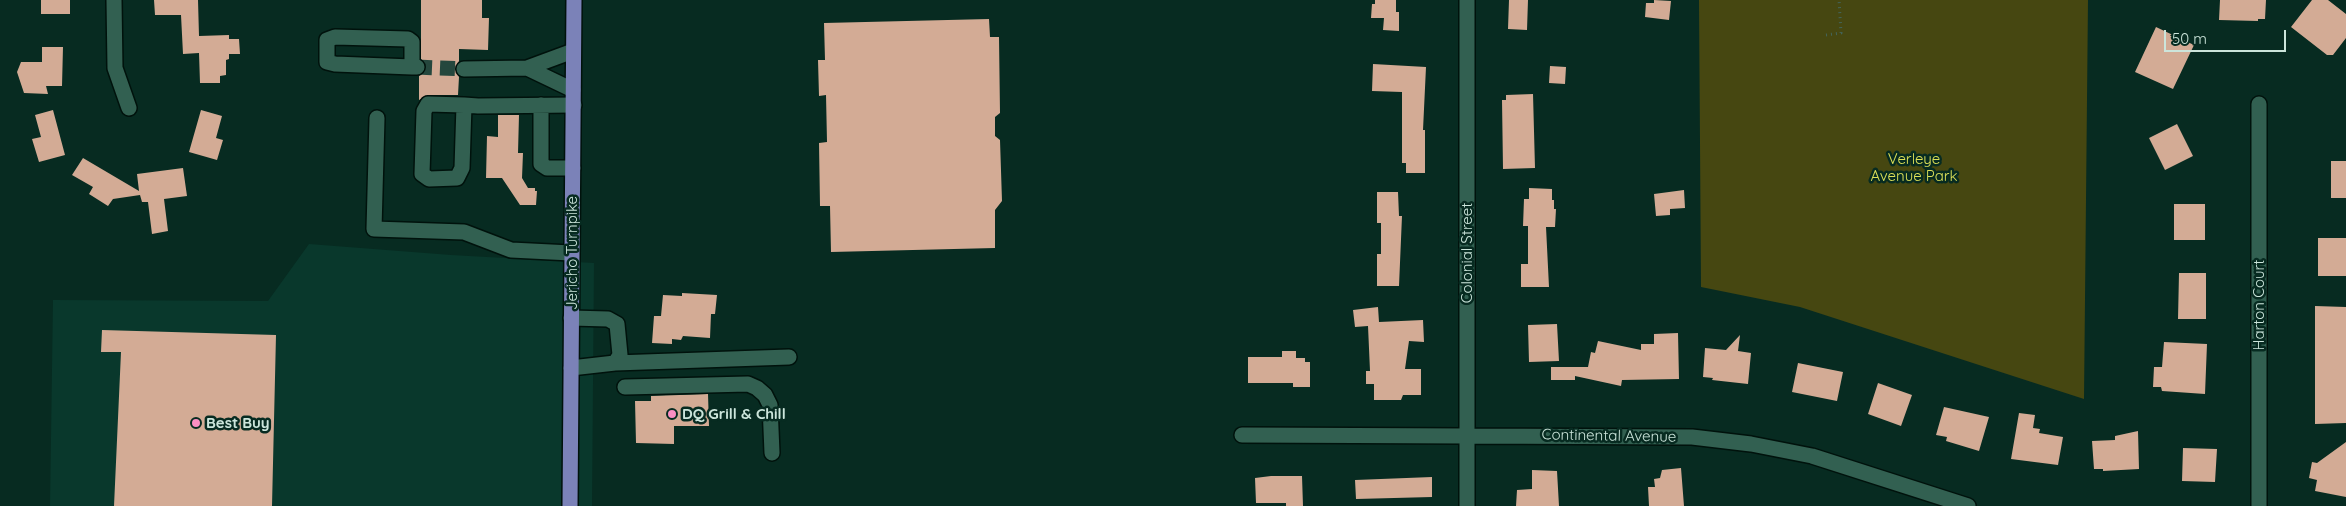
<!DOCTYPE html>
<html>
<head>
<meta charset="utf-8">
<style>
	body { margin:0 }
	#map { position:relative; width:2346px; height:506px; overflow:hidden; background:#072b21; font-family:Quicksand,sans-serif }
	canvas { display:block }
	.scale { position:absolute; left:2164px; top:30px; width:122px; height:22px; box-sizing:border-box; border:2px solid #cce5db; border-top:0; padding-left:6px; font-size:15px; line-height:18px; white-space:nowrap; color:#cce5db; -webkit-text-stroke:4px #072b21; paint-order:stroke }
</style>
</head>
<body>
<div id="map">
<canvas width="2346" height="506"></canvas>
<div class="scale">50 m</div>
</div>
<script>
const ctx = document.querySelector('canvas').getContext('2d');
ctx.lineJoin = 'round';
function paint(path, color) {
  ctx.fillStyle = color;
  ctx.fill(path, 'evenodd');
}
function shape(rows) {
  const path = new Path2D();
  for (const r of rows) {
    path.moveTo(r[0], r[1]);
    for (let i = 2; i < r.length; i += 2) path.lineTo(r[i], r[i + 1]);
  }
  return path;
}
function trace(path, color, width, dash) {
  ctx.strokeStyle = color;
  ctx.lineWidth = width;
  ctx.lineCap = dash ? 'butt' : 'round';
  ctx.setLineDash(dash || []);
  ctx.stroke(path);
}
function label(font, color, halo, rows, align = 'center') {
  ctx.font = font + ' Quicksand,sans-serif';
  ctx.lineWidth = 5;
  ctx.setLineDash([]);
  ctx.textBaseline = 'middle';
  ctx.strokeStyle = halo;
  ctx.fillStyle = color;
  for (const [text, x, y, turn = 0] of rows) {
    ctx.save();
    ctx.translate(x, y);
    ctx.rotate((+turn || 0) * Math.PI / 180);
    ctx.textAlign = isNaN(turn) ? turn : align;
    if (halo) ctx.strokeText(text, 0, 0);
    ctx.fillText(text, 0, 0);
    ctx.restore();
  }
}
const built = shape([
	[309,244,451,255,594,263,592,506,50,506,53,300,268,301]
]);
const green = shape([
	[1699,0,2088,0,2084,399,1800,307,1701,287]
]);
const building = shape([
	[41,0,70,0,70,14,41,14],
	[154,0,198,0,199,36,229,35,229,39,239,39,240,54,229,54,229,59,226,60,226,75,220,76,220,83,200,83,199,53,183,54,181,15,155,15],
	[421,0,482,0,482,18,489,18,488,50,459,49,459,61,455,69,459,77,458,95,428,95,419,100,419,76,425,72,426,67,421,59],
	[1375,0,1396,0,1396,12,1399,12,1399,31,1383,30,1384,18,1371,18,1372,4,1375,4],
	[1509,0,1528,0,1527,30,1508,29],
	[1654,0,1671,1,1669,20,1645,17,1646,3,1654,3],
	[2220,0,2266,0,2265,19,2258,19,2258,21,2219,20],
	[2312,0,2328,0,2346,14,2346,38,2333,55,2327,55,2291,27],
	[989,19,990,37,999,37,1000,113,995,117,995,136,1000,140,1002,201,995,210,995,248,831,252,830,206,820,206,819,143,827,142,826,95,819,96,818,60,825,60,824,23],
	[2156,27,2194,45,2173,89,2135,72],
	[42,47,63,47,62,86,46,86,48,94,24,93,17,72,21,62,42,62],
	[1373,64,1426,67,1423,130,1425,130,1425,173,1406,173,1406,163,1402,163,1402,92,1372,91],
	[1550,66,1566,67,1565,84,1549,83],
	[1533,94,1535,168,1503,169,1502,100,1506,100,1506,95],
	[53,110,65,155,39,162,32,139,41,137,35,115],
	[201,110,222,116,216,138,223,140,217,160,189,152],
	[498,115,519,115,518,153,523,153,522,178,528,188,535,188,535,191,537,191,536,205,520,205,502,178,486,178,487,136,498,137],
	[2177,124,2193,156,2165,170,2149,138],
	[83,158,139,191,137,174,183,168,187,196,164,199,168,231,152,234,148,202,142,202,140,195,113,199,108,206,89,194,93,187,72,175],
	[2331,161,2346,161,2346,198,2331,198],
	[1529,188,1552,189,1552,200,1554,200,1554,209,1556,209,1555,227,1546,227,1549,287,1521,287,1521,264,1528,264,1528,226,1523,226,1524,199,1529,199],
	[1684,190,1685,208,1670,209,1670,215,1656,216,1654,194],
	[1377,192,1398,192,1399,216,1402,216,1399,286,1377,286,1377,254,1381,254,1381,223,1377,223],
	[2174,204,2205,204,2205,240,2174,240],
	[2318,238,2346,238,2346,276,2318,276],
	[2179,273,2206,273,2206,319,2178,319],
	[682,293,717,295,715,314,711,314,710,338,683,336,681,340,672,339,672,344,652,343,654,316,661,316,663,295,682,296],
	[2315,306,2346,307,2346,423,2315,424],
	[1378,307,1379,322,1423,320,1424,342,1409,341,1405,369,1421,369,1421,395,1403,395,1401,400,1374,400,1374,384,1366,384,1366,371,1370,371,1368,326,1355,327,1353,310],
	[1557,324,1559,361,1529,362,1528,325],
	[102,330,276,335,272,506,114,506,121,352,101,352],
	[1678,333,1679,379,1622,380,1621,386,1575,376,1575,380,1551,380,1551,367,1588,367,1591,352,1595,353,1598,341,1641,350,1641,344,1654,344,1654,334],
	[1740,335,1738,351,1751,353,1748,384,1712,380,1713,378,1703,377,1705,348,1726,350],
	[2164,342,2207,344,2205,394,2162,391,2161,387,2153,387,2154,367,2162,367],
	[1282,351,1296,351,1296,358,1305,358,1305,362,1310,362,1310,387,1293,387,1293,383,1248,383,1248,357,1282,357],
	[1798,363,1843,372,1837,401,1792,392],
	[1878,383,1912,395,1901,426,1868,414],
	[708,394,709,426,674,426,674,444,636,443,635,401,651,401,651,396],
	[1944,407,1989,417,1979,451,1946,441,1947,437,1936,435],
	[2019,413,2035,415,2033,428,2040,429,2039,433,2063,437,2058,465,2011,459],
	[2138,431,2139,469,2103,471,2103,469,2094,469,2092,441,2115,440,2115,436],
	[2346,442,2346,497,2315,491,2317,480,2309,478,2312,462,2317,463],
	[2183,448,2217,449,2215,482,2182,481],
	[1681,468,1684,506,1649,506,1648,487,1655,487,1654,479,1660,478,1662,470],
	[1532,470,1557,471,1559,506,1516,506,1517,490,1532,489],
	[1271,476,1302,476,1303,506,1286,506,1286,503,1256,503,1255,478],
	[1432,477,1432,497,1356,499,1355,480]
]);
const minorTunnel = shape([
	[417,67,464,69]
]);
const path = shape([
	[1826,35,1841,33,1839,0]
]);
const minor = shape([
	[114,0,115,68,129,108],
	[412,67,412,42,408,39,335,37,327,40,327,62,335,64,412,67,417,67],
	[527,68,573,90],
	[464,69,527,68,573,51],
	[464,105,462,168,457,178,429,179,422,174,424,111,428,104,464,105,478,106,574,105],
	[541,105,541,164,547,168,573,168],
	[377,118,374,229,464,232,511,250,571,253],
	[571,318,608,319,617,324,620,355,615,363],
	[571,368,615,363,789,357],
	[625,387,748,384,757,388,765,395,770,405,772,453],
	[1242,435,1692,437,1751,444,1812,456,1968,506],
	[1467,506,1467,0],
	[2259,506,2259,104]
]);
const major = shape([
	[570,506,574,0]
]);
const markers = [
	[672,414,5,"#fc8fc3"],
	[196,423,5,"#fc8fc3"]
];
const parkNames = [
	["Verleye",1914,159],
	["Avenue Park",1914,176]
];
const streetNames = [
	["Jericho Turnpike",572,253,-90],
	["Colonial Street",1467,253,-90],
	["Harton Court",2259,305,-90],
	["Continental Avenue",1609,436,1]
];
const poiNames = [
	["DQ Grill & Chill",682,414],
	["Best Buy",206,423]
];
paint(built, '#09382c');
paint(green, '#464711');
paint(building, '#d3ab95');
trace(minorTunnel, '#25473d', 15, [15, 8]);
trace(minor, '#00120c', 18);
trace(major, '#00120c', 18);
trace(path, '#44655b', 3, [1, 4]);
trace(minor, '#326051', 15);
trace(major, '#7b82b8', 15);
for (const [x, y, r, color] of markers) {
  const dot = new Path2D();
  dot.arc(x, y, r, 0, 2 * Math.PI);
  ctx.fillStyle = color;
  ctx.fill(dot);
  trace(dot, '#072b21', 2);
}
label('15px', '#dde158', '#072b21', parkNames);
label('15px', '#cce5db', '#072b21', streetNames);
label('bold 15px', '#cce5db', '#072b21', poiNames, 'left');
</script>
</body>
</html>
